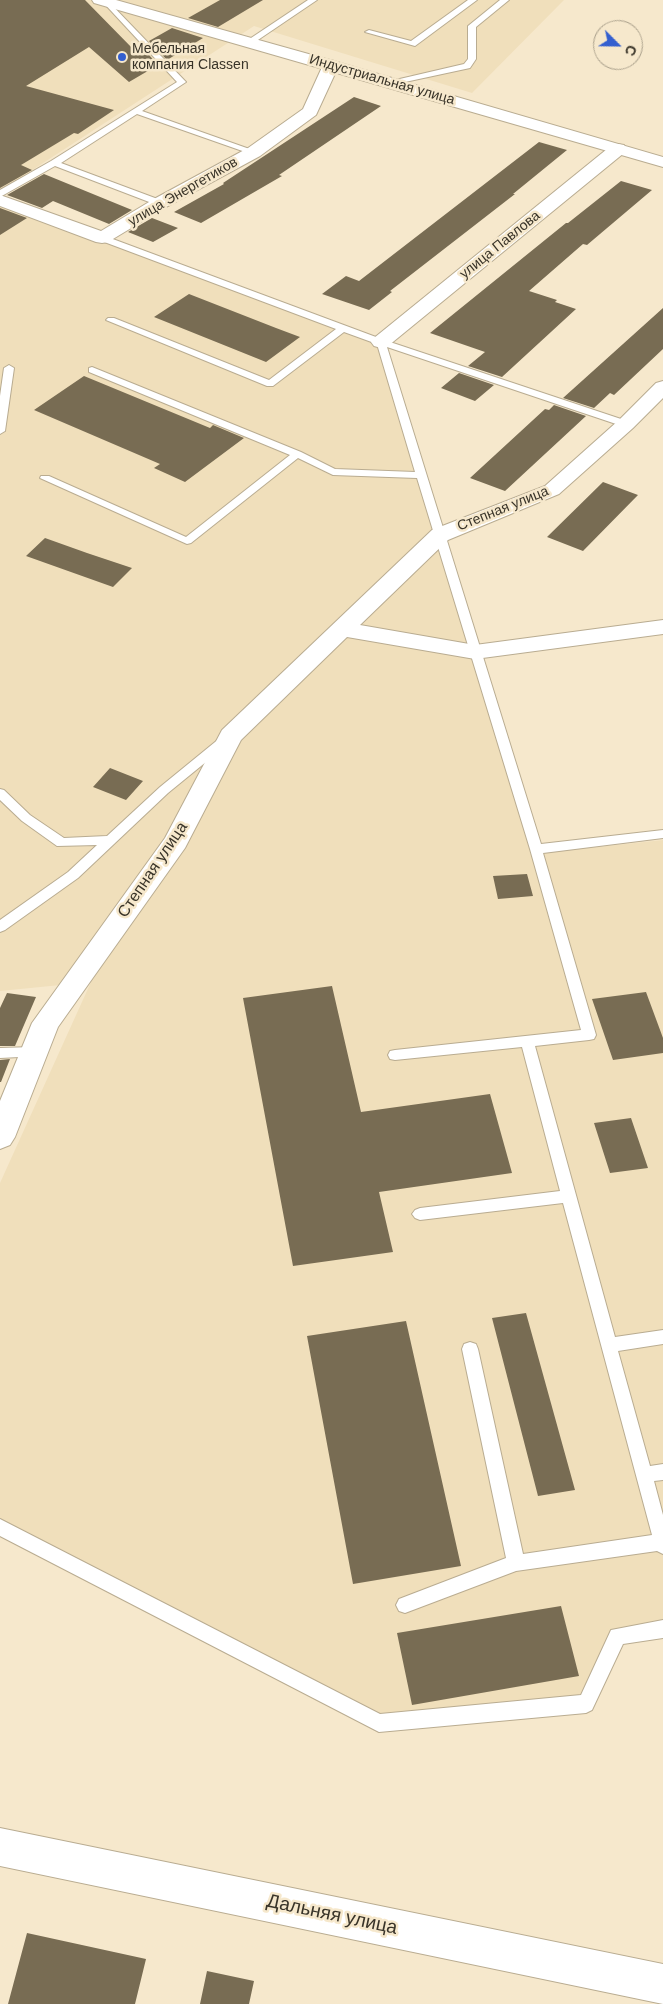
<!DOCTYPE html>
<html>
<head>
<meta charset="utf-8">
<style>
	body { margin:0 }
	#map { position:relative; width:663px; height:2004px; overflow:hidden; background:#f6e8cc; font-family:Arial,sans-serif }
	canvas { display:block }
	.north { position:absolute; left:593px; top:20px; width:50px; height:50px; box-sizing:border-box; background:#f6e8cc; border:1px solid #aaa08b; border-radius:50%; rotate:113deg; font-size:14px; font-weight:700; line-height:20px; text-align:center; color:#393429 }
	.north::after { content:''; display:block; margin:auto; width:18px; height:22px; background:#345fcf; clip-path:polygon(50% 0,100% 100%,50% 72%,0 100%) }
</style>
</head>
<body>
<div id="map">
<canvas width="663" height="2004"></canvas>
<div class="north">С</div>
</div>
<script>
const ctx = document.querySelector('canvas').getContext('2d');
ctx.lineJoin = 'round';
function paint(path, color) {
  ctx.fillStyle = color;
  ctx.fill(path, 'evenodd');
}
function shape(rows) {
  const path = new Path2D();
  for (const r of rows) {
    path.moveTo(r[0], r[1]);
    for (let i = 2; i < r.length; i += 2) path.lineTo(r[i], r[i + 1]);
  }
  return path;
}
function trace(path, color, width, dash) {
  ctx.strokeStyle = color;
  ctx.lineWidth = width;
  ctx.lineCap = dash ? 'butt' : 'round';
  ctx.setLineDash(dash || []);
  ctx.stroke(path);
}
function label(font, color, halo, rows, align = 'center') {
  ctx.font = font + ' Arial,sans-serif';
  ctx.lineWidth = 5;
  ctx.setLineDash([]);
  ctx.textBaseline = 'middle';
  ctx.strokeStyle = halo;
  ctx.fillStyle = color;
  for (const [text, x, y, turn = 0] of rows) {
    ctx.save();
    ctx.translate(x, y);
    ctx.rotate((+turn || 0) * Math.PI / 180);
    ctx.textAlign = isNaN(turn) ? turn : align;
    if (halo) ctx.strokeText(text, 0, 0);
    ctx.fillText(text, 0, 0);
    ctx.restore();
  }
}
const built = shape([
	[0,0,564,0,472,93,254,26,0,191],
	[0,203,378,343,532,854,663,840,663,1621,611,1630,581,1697,380,1718,0,1523,0,1183,91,982,0,991]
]);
const building = shape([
	[0,0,85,0,134,50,141,46,158,65,129,82,89,47,26,86,114,110,78,134,74,133,21,165,32,170,0,188],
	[220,0,263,0,218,27,188,18],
	[172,28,203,38,167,60,149,41],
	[354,97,381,106,279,175,282,176,201,223,174,212,224,184,223,183],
	[539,142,567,150,513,194,515,194,390,291,392,292,369,310,322,294,346,276,359,281],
	[44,174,132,210,109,224,53,201,42,208,7,195],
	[621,181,652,190,587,245,583,244,529,291,557,300,555,302,576,309,502,377,468,366,485,352,430,333,566,223,568,223],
	[0,208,27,218,0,235],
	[152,218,178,228,153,242,128,232],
	[189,294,276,328,300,337,266,362,154,317],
	[663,308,663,349,614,395,610,393,594,408,563,398],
	[459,373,494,385,475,401,441,388],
	[84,376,210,428,213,425,244,438,185,482,154,468,160,464,34,410],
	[554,405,586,416,505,491,470,478,545,409,549,410],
	[603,482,638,495,583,551,547,537],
	[45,538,87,553,132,568,113,587,26,556],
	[110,768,143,781,126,800,93,787],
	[527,874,533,896,498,899,493,876],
	[332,986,361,1112,490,1094,512,1173,379,1192,393,1252,293,1266,243,998],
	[646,992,663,1038,663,1053,613,1060,592,999],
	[7,993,36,997,15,1046,0,1046,0,1008],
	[10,1059,1,1082,0,1082,0,1060],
	[631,1118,648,1168,610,1173,594,1123],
	[526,1313,575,1490,538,1496,492,1318],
	[406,1321,461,1566,353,1584,307,1336],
	[561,1606,579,1676,412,1705,397,1633],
	[27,1933,146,1959,135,2004,8,2004],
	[207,1971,254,1981,249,2004,200,2004]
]);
const lane = shape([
	[101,0,107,0,186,82,142,111,258,152,251,154,137,114,61,163,163,201,163,205,157,205,55,166,0,197,0,190,51,161,177,82,101,0],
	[308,0,317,0,252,44,245,42,308,0],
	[468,0,477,0,415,46,365,32,369,30,411,41,468,0],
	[500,0,509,0,476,27,476,59,470,68,391,85,391,81,464,64,468,59,468,26,500,0],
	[102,235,384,340,630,422,631,424,626,427,622,426,387,347,541,844,663,830,663,838,543,853,596,1035,594,1039,589,1040,535,1046,615,1337,663,1330,663,1344,618,1351,650,1466,663,1464,663,1480,654,1481,663,1515,663,1554,657,1551,516,1571,405,1613,399,1611,396,1605,399,1599,506,1558,462,1349,464,1344,470,1342,476,1344,478,1349,523,1554,652,1535,563,1203,420,1220,415,1218,412,1214,415,1210,420,1208,560,1191,522,1047,395,1060,390,1059,388,1055,390,1051,395,1050,581,1030,530,849,417,478,333,475,298,458,191,543,187,544,40,478,41,476,49,476,186,537,290,455,89,372,89,368,92,367,301,452,335,469,415,472,377,344,344,332,273,386,267,386,106,320,108,318,114,318,269,380,336,329,99,240,98,238,102,235],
	[9,365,14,368,5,431,0,434,0,396,4,368,9,365],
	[224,737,230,741,228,744,168,793,78,878,5,930,0,932,0,920,68,872,97,845,57,846,22,821,0,800,0,789,4,790,30,815,64,838,107,836,160,787,220,738,224,737],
	[34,1047,39,1048,41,1052,39,1056,0,1058,0,1048,34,1047],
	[0,1519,380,1714,581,1695,611,1630,663,1620,663,1638,623,1644,592,1710,586,1713,379,1732,0,1536,0,1519]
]);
const street = shape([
	[331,60,337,62,339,65,316,115,260,156,166,207,108,242,102,243,96,242,0,206,0,195,101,231,154,199,248,148,303,109,323,65,325,62,331,60],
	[618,144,624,145,626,149,624,153,388,346,381,348,374,346,371,342,374,338,612,145,618,144],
	[663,381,663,398,633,428,559,494,448,540,360,625,475,645,663,620,663,634,475,659,347,637,241,740,185,848,58,1027,15,1137,10,1145,0,1149,0,1101,32,1023,165,838,222,730,432,530,545,486,619,420,656,383,663,381],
	[0,1828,663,1964,663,2004,0,1866,0,1828]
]);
const secondary = shape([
	[92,0,116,0,337,62,663,157,663,167,94,3,92,0]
]);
const markers = [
	[122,57,5,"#345fcf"]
];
const farPoinames = [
	["Мебельная",132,49],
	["компания Сlassen",132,65]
];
const farStreetnames = [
	["Индустриальная улица",382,80,16],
	["улица Энергетиков",183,192,-30],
	["улица Павлова",500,245,-39],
	["Степная улица",503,509,-22]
];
const streetNames = [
	["Степная улица",153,870,-56]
];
const nearStreetnames = [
	["Дальняя улица",332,1915,12]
];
paint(built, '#f0dfbb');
paint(building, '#786c53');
trace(lane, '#b9ac91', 2);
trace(street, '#b9ac91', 2);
trace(secondary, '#b9ac91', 2);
paint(lane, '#fff');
paint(street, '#fff');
paint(secondary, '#fff');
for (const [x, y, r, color] of markers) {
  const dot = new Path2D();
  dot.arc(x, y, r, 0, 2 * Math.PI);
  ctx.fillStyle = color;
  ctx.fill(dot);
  trace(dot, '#f6e8cc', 2);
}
label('14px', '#393429', '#f6e8cc', farPoinames, 'left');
label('14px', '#393429', '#f6e8cc', farStreetnames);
label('16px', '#393429', '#f6e8cc', streetNames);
label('19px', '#393429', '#f6e8cc', nearStreetnames);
</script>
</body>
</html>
